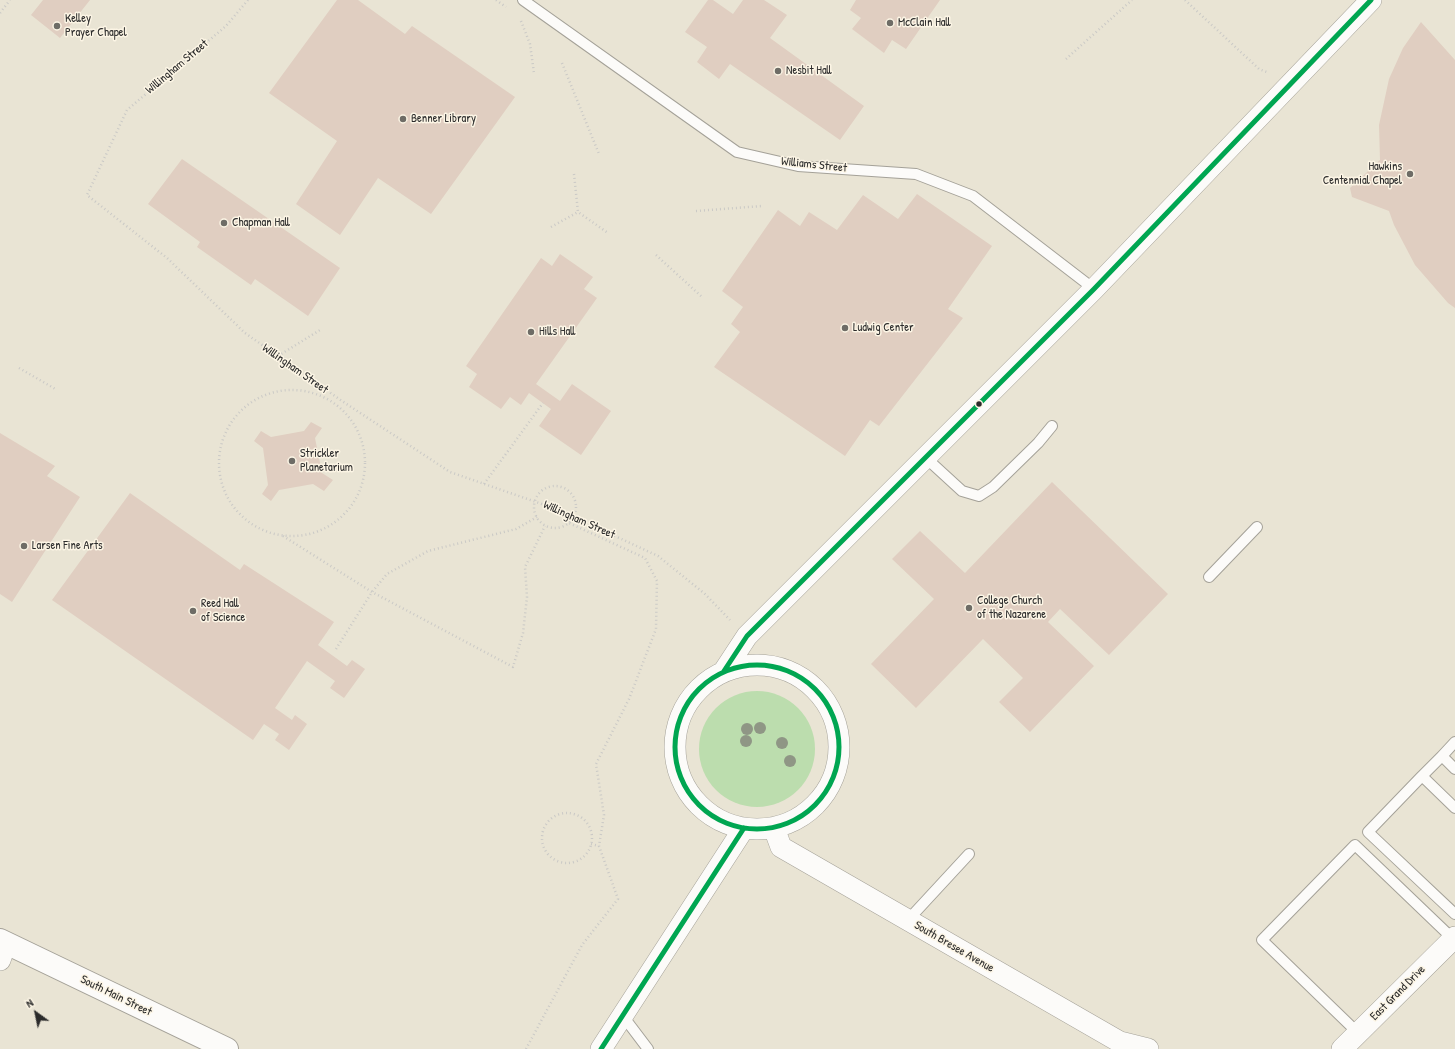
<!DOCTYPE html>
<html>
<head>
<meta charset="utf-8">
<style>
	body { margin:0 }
	#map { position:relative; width:1455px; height:1049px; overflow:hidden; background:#e9e4d4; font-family:"Patrick Hand",sans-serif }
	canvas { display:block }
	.north { position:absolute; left:16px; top:993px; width:40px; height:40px; -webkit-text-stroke:3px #fcf5e5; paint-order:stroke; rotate:327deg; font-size:11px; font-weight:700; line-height:16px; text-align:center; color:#2b2b2b }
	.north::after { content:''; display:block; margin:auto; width:14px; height:18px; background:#2b2b2b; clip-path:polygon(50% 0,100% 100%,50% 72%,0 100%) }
</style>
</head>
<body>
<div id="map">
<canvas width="1455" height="1049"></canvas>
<div class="north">N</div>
</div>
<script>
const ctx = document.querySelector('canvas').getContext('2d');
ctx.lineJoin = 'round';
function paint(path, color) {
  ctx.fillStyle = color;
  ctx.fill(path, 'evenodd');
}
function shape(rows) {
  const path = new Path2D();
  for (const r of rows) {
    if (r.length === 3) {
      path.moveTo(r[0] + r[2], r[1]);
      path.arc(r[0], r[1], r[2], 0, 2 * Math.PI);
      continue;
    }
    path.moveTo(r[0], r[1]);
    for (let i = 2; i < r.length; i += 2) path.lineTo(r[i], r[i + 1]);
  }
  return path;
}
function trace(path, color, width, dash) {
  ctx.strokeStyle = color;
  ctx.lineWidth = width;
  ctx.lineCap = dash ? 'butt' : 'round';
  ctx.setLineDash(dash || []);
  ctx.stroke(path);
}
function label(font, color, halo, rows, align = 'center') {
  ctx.font = font + ' "Patrick Hand",sans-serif';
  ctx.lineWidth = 3;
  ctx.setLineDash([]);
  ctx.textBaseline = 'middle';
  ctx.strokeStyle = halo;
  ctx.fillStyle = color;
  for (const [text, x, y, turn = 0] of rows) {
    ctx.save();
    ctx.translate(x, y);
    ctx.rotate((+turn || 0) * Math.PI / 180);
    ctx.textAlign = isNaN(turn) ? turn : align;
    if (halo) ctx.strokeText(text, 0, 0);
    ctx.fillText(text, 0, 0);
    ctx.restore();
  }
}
const green = shape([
	[757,749,58]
]);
const building = shape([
	[43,0,90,0,60,38,31,15],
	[337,0,358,0,405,34,412,26,515,97,431,214,378,178,340,235,296,204,337,141,269,93],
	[708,0,713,0,733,14,743,0,764,0,787,15,770,38,864,106,840,140,730,64,719,79,697,62,707,47,685,32],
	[856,0,940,0,906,49,892,40,884,53,852,29,861,18,850,10],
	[1421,22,1455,60,1455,308,1448,303,1415,265,1394,225,1389,211,1352,197,1350,188,1380,160,1379,125,1389,79,1403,48],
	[182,159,340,268,308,316,255,279,251,285,197,247,200,242,148,204],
	[917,194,992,246,948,309,963,318,879,426,870,420,845,456,714,367,740,332,731,324,743,307,722,291,778,210,800,226,809,212,837,230,863,195,898,219],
	[560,254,593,277,584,289,597,298,536,384,560,401,572,384,611,411,581,455,539,426,551,409,529,393,521,405,510,397,501,409,469,387,477,374,466,366,541,258,552,266],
	[311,422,322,428,315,438,322,473,333,480,324,491,313,484,279,490,271,501,262,494,268,485,263,448,254,441,261,431,271,437,304,431],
	[0,433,55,466,47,476,80,497,12,602,0,594],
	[1052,482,1168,594,1109,655,1060,609,1048,622,1094,666,1030,732,999,702,1023,678,983,639,916,708,871,664,934,599,892,559,920,531,965,573],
	[130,493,240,570,244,564,334,622,318,645,347,666,352,660,365,669,344,698,330,688,335,681,307,661,275,708,292,720,295,715,307,724,289,750,275,740,279,734,264,724,253,740,52,600]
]);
const path = shape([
	[248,0,226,26,127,110,87,195,167,258,245,333,342,401,450,472,559,510,658,556,705,594,730,620],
	[496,0,506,7],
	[1185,0,1259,69,1269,73],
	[0,13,10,0],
	[521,21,530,44,534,73],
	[1066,59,1132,0],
	[562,63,599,154],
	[574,174,578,212,608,233],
	[696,211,762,206],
	[551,227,578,212],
	[656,255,702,297],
	[278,356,320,330],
	[19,368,57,390],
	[292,463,73],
	[484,484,543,403],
	[555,507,21],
	[283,536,372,592,513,667,523,633,527,597,525,567,545,526],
	[336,649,372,592,387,574,428,551,516,529,537,517],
	[567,838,25],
	[591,844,599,846],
	[526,1049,582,945,618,899,599,846,604,815,596,764,629,699,656,629,657,581,645,558,569,523]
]);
const service = shape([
	[523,0,737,152,798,166,916,174,973,196,1094,289],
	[926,458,962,491,979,496,993,487,1038,443,1052,426],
	[1209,577,1257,527],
	[1455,742,1442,756,1455,769],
	[1422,776,1442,756],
	[1455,808,1422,776,1368,832,1455,914],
	[908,920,969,854],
	[623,1016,648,1049],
	[1358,1033,1262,940,1355,845,1453,939]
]);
const minor = shape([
	[757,747,82],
	[724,671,747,636,1094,289,1371,0],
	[774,828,781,847,1120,1042,1148,1049],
	[0,960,6,943],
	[601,1049,744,828],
	[1342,1049,1455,937]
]);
const primary = shape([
	[0,940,227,1049]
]);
const bus1 = shape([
	[757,747,82],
	[724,671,747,636,1094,289,1371,0],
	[601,1049,744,828]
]);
const trees = [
	[760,728],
	[747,729],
	[746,741],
	[782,743],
	[790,761]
];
const markers = [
	[890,23,4,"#6e6c66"],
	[57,26,4,"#6e6c66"],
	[778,71,4,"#6e6c66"],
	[403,119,4,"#6e6c66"],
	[1410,174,4,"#6e6c66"],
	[224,223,4,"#6e6c66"],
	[845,328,4,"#6e6c66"],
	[531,332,4,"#6e6c66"],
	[979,404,3.5,"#2b2b2b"],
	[292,461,4,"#6e6c66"],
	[24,546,4,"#6e6c66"],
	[969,608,4,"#6e6c66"],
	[193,611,4,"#6e6c66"]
];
const poiNames = [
	["Kelley",65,19],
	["Prayer Chapel",65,33],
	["McClain Hall",898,23],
	["Nesbit Hall",786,71],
	["Benner Library",411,119],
	["Hawkins",1402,167,"right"],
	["Centennial Chapel",1402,181,"right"],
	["Chapman Hall",232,223],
	["Ludwig Center",853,328],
	["Hills Hall",539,332],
	["Strickler",300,454],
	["Planetarium",300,468],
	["Larsen Fine Arts",32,546],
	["College Church",977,601],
	["of the Nazarene",977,615],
	["Reed Hall",201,604],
	["of Science",201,618]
];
const streetNames = [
	["Willingham Street",177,67,-40],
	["Williams Street",814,165,6],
	["Willingham Street",295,369,35],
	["Willingham Street",579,520,24],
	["South Bresee Avenue",954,947,30],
	["East Grand Drive",1398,993,-45],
	["South Main Street",116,996,26]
];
paint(green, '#bcddae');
paint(building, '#e0cec1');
trace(service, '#a4a198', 12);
trace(minor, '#a4a198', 22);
trace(primary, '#a4a198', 24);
trace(path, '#cac9c6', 2.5, [1, 3]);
trace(service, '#fcfbf9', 10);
trace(minor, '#fcfbf9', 21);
trace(primary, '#fcfbf9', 22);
trace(bus1, '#00a651', 5);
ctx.fillStyle = '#8f9685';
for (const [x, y] of trees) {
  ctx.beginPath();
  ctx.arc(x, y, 6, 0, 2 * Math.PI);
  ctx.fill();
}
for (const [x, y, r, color] of markers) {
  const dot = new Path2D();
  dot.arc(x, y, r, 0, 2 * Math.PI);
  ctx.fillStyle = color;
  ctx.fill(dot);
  trace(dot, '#fcf5e5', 1.5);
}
label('12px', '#2b2b2b', '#fcf5e5', poiNames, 'left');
label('12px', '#2b2b2b', '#fcf5e5', streetNames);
</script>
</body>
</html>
